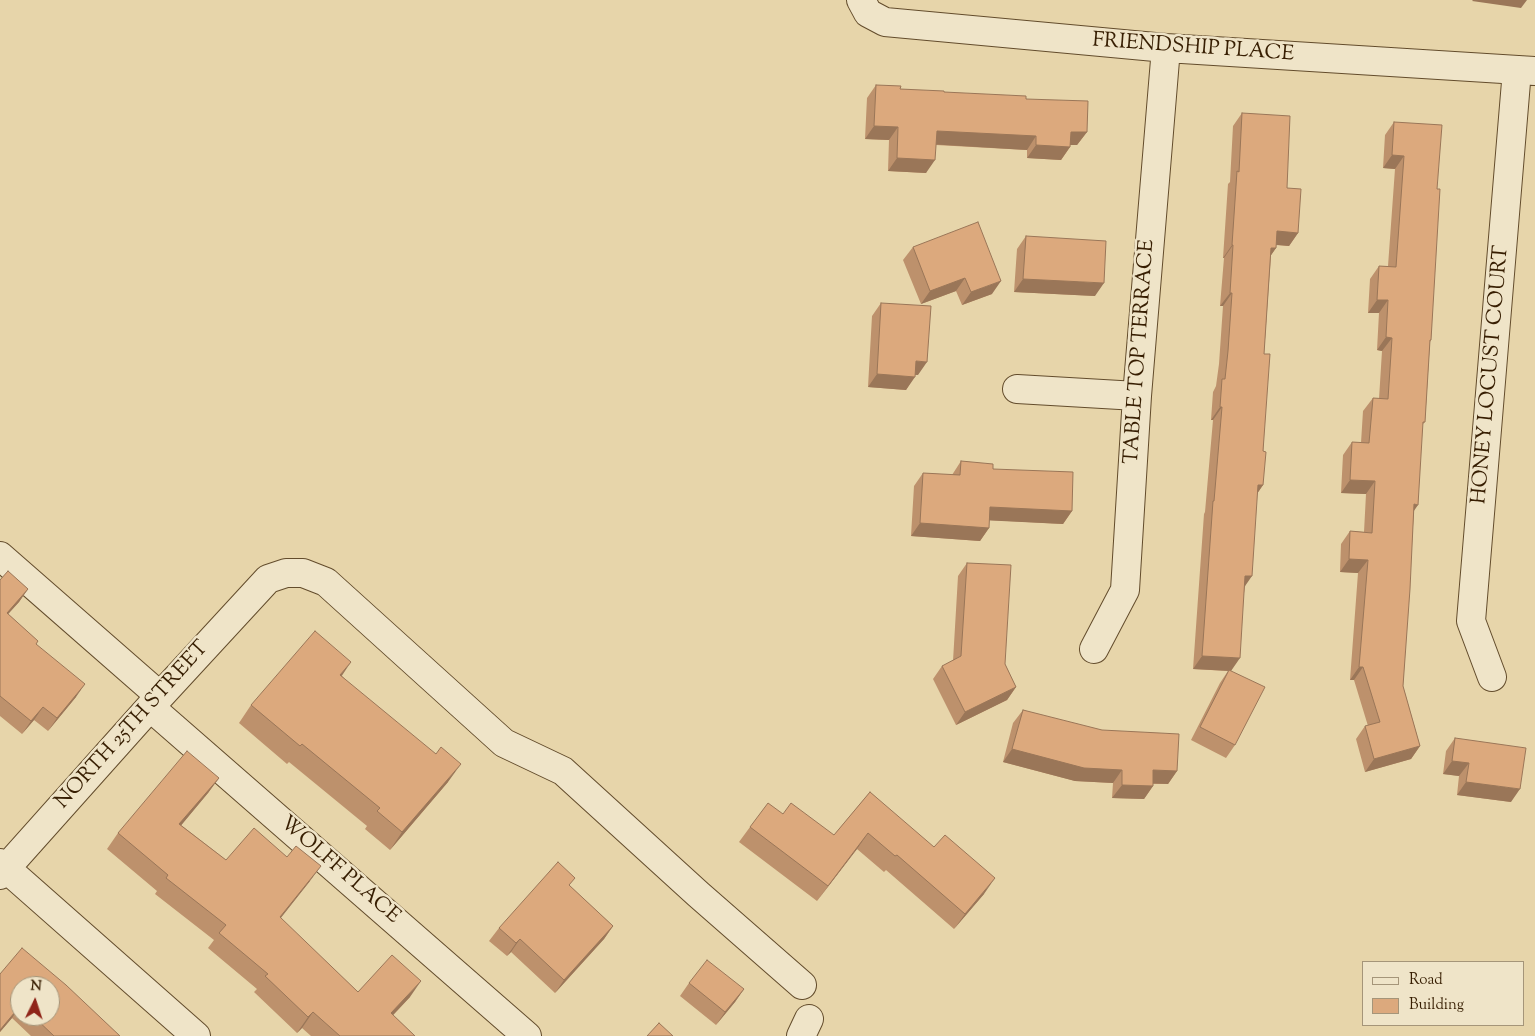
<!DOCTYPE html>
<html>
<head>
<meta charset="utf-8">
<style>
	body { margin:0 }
	#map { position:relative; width:1535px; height:1036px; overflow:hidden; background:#e7d5aa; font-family:"Sorts Mill Goudy",serif }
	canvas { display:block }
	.legend { position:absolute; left:1362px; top:961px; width:162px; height:65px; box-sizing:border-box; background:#efe4c8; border:1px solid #a59579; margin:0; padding:6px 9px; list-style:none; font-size:15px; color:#371e02 }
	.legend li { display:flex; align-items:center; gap:10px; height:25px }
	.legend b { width:25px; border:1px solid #a59579 }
	.north { position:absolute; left:10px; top:976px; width:50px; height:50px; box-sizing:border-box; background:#efe4c8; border:1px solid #a59579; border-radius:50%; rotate:4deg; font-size:14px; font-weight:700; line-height:20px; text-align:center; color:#371e02 }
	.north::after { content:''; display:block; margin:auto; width:18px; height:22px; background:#8f2418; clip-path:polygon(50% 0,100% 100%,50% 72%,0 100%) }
</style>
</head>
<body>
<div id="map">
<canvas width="1535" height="1036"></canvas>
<ul class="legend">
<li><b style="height:6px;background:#efe4c8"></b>Road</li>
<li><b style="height:14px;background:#dca97d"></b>Building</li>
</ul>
<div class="north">N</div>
</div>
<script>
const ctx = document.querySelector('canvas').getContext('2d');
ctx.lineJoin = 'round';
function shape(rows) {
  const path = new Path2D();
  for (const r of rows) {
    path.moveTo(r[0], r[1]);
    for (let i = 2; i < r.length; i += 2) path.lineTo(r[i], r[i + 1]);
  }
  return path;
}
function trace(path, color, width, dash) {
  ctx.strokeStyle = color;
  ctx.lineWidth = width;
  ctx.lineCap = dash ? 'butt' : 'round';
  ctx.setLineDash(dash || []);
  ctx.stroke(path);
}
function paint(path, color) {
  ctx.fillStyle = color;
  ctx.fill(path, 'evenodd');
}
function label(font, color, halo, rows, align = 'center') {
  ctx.font = font + ' "Sorts Mill Goudy",serif';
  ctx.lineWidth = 5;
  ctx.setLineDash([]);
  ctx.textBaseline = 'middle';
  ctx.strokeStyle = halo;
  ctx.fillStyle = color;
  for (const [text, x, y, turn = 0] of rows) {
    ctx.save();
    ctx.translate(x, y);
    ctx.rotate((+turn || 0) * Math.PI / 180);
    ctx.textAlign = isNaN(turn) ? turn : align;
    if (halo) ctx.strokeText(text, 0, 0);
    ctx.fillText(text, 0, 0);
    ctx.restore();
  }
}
const minor = shape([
	[861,0,868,13,885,22,1166,48,1535,71],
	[1017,389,1137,396],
	[0,556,160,696],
	[1094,649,1125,590,1137,396,1166,48],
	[1492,677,1471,621,1517,70],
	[150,707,527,1036],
	[0,863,196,1036],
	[0,875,150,707,268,579,286,573,303,573,326,582,504,743,563,771,698,894,802,985],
	[801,1036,809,1019]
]);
const wall = shape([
	[876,85,900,89,1026,99,1087,132,1077,145,1070,145,1070,147,1061,160,1027,158,1027,150,936,145,926,173,888,171,889,140,865,139,867,98],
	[1242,113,1287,188,1298,233,1289,246,1276,245,1276,248,1271,255,1264,354,1263,485,1257,494,1245,587,1231,671,1235,745,1226,758,1191,740,1220,683,1228,671,1193,669,1204,514,1205,512,1213,420,1211,420,1213,392,1216,386,1219,364,1223,306,1220,306,1224,258,1223,258,1228,184,1230,182,1233,126],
	[1394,122,1437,189,1431,340,1430,342,1425,422,1422,425,1414,511,1403,686,1420,746,1411,759,1365,772,1356,739,1365,726,1368,726,1354,680,1350,680,1358,573,1340,572,1341,544,1350,531,1364,532,1366,494,1341,493,1343,455,1352,442,1361,443,1363,411,1373,398,1379,399,1382,351,1377,350,1379,313,1368,313,1370,279,1379,266,1388,266,1395,169,1383,168,1385,135],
	[1026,236,1095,296,1014,292,1017,249],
	[913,247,992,294,962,305,956,291,921,304,903,260],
	[881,303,918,375,915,375,906,390,868,387,872,316],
	[961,461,993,469,1072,511,1063,524,989,520,989,528,980,541,911,536,914,486,923,473,952,475],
	[967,563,1005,664,1016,687,1007,700,956,725,933,679,942,666,953,661,958,576],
	[0,580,28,589,19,602,8,614,38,641,36,644,76,697,48,731,34,720,22,734,0,716],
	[342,676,448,782,390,850,365,829,367,826,289,762,287,764,239,723,251,705],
	[1023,710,1177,771,1168,784,1153,784,1153,786,1144,799,1112,798,1113,783,1075,781,1003,762,1013,723],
	[1455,738,1511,802,1457,795,1459,776,1443,774,1446,751],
	[219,778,208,793,181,825,226,860,310,881,280,918,358,992,410,997,393,1015,415,1036,311,1036,302,1028,297,1033,254,992,257,989,208,948,214,940,155,894,157,891,107,849,118,833],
	[870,792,984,894,954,929,886,870,884,872,857,849,817,901,739,842,750,827,783,814,834,835],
	[570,886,613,926,604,939,555,993,511,952,507,956,489,941,499,928],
	[0,974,120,1036,31,1036,12,1018,0,1032],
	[20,986,50,1016,20,1016],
	[689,983,744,989,735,1002,716,1025,680,996]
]);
const shadedWall = shape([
	[1473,0,1527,0,1521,8,1472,1],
	[874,126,898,127,889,140,865,139],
	[937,131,1036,136,1027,150,928,144],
	[1071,132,1087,132,1077,145,1061,145],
	[1036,145,1070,147,1061,160,1027,158],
	[1392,155,1404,156,1395,169,1383,168],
	[897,158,935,160,926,173,888,171],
	[1277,231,1298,233,1289,246,1268,244],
	[1232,245,1233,245,1224,258,1223,258],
	[1271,248,1276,248,1267,261],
	[965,278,956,291,921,304,930,291],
	[1023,279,1104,283,1095,296,1014,292],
	[1001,281,992,294,962,305,971,292],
	[1230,293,1232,293,1223,306,1220,306],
	[1377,300,1388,300,1379,313,1368,313],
	[1386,337,1392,338,1382,351,1377,350],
	[916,361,927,362,918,375,907,374],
	[877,374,915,377,906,390,868,387],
	[1220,407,1222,407,1213,420,1211,420],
	[1350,480,1375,481,1366,494,1341,493],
	[1258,485,1263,485,1254,498],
	[1414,504,1418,505,1409,518],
	[990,507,1072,511,1063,524,981,520],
	[920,523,989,528,980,541,911,536],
	[1349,559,1368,560,1358,573,1340,572],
	[1245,576,1252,576,1243,589],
	[28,589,19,602,0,623,7,613],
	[1202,656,1240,658,1231,671,1193,669],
	[351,662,339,680,340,675],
	[1359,667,1363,667,1354,680,1350,680],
	[85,684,76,697,48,731,57,718],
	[1016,687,1007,700,956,725,965,712],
	[43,707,34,720,22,734,31,721],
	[1420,746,1411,759,1365,772,1374,759],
	[1012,749,1122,770,1113,783,1075,781,1003,762],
	[1452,761,1469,763,1459,776,1443,774],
	[461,764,448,782,390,850,402,832],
	[1153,770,1177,771,1168,784,1144,783],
	[219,778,208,793,169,840,179,824],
	[1466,782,1520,789,1511,802,1457,795],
	[1122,785,1153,786,1144,799,1112,798],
	[868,833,857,849,817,901,828,886],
	[321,866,310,881,269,933,280,917],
	[995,878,984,894,954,929,965,914],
	[613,926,604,939,555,993,564,980],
	[520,939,511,952,507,956,516,943],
	[421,981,410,997,380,1029,391,1013],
	[744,989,735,1002,716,1025,725,1012],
	[20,1006,12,1018,0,1032,0,1030],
	[313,1012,302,1028,297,1033,308,1017]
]);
const building = shape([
	[876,85,901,86,900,89,944,91,944,92,1026,96,1026,99,1088,101,1087,132,1071,132,1070,147,1036,145,1036,136,937,131,935,160,897,158,898,127,874,126,876,85],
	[1242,113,1290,116,1287,188,1301,189,1298,233,1277,231,1276,248,1271,248,1264,354,1270,354,1263,451,1266,452,1263,485,1258,485,1252,576,1245,576,1240,658,1202,656,1213,501,1214,501,1222,407,1220,407,1222,379,1225,379,1228,351,1232,293,1230,293,1233,245,1232,245,1237,171,1239,172,1242,113],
	[1394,122,1442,125,1437,189,1440,189,1431,340,1430,340,1425,422,1423,422,1418,505,1414,504,1410,589,1403,686,1420,746,1374,759,1365,726,1380,722,1363,667,1359,667,1368,560,1349,559,1350,531,1372,533,1375,481,1350,480,1352,442,1369,443,1373,398,1388,399,1392,338,1386,337,1388,300,1377,300,1379,266,1396,267,1404,156,1392,155,1394,122],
	[978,222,1001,281,971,292,965,278,930,291,913,247,978,222],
	[1026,236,1106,241,1104,283,1023,279,1026,236],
	[881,303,931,306,927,362,916,361,915,377,877,374,881,303],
	[961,461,993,464,993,469,1073,472,1072,511,990,507,989,528,920,523,923,473,960,475,961,461],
	[967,563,1011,565,1005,664,1016,687,965,712,942,666,961,656,967,563],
	[8,571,28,589,7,613,38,641,36,644,85,684,57,718,43,707,31,721,0,696,0,580,8,571],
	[315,631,351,662,340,675,436,754,441,747,461,764,402,832,377,811,380,808,302,744,300,746,251,705,315,631],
	[1229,670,1265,687,1235,745,1200,727,1229,670],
	[1023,710,1102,730,1179,734,1177,771,1153,770,1153,786,1122,785,1122,770,1084,768,1012,749,1023,710],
	[1455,738,1526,748,1520,789,1466,782,1469,763,1452,761,1455,738],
	[187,751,219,778,179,824,226,860,254,828,287,857,296,846,321,866,280,917,358,992,392,955,421,981,391,1013,415,1036,340,1036,313,1012,308,1017,265,976,268,974,219,933,226,925,166,878,168,875,118,833,187,751],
	[870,792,934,847,945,835,995,878,965,914,897,855,895,856,868,833,828,886,750,827,768,803,783,814,791,803,834,835,870,792],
	[558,862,575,878,569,885,613,926,564,980,520,939,516,943,499,928,558,862],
	[22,948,66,985,120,1036,54,1036,33,1016,50,1016,50,986,20,986,20,1006,0,1030,0,974,22,948],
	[707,960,744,989,725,1012,689,983,707,960],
	[659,1023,673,1036,647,1036,659,1023]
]);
const streetNames = [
	["FRIENDSHIP PLACE",1193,49,4],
	["TABLE TOP TERRACE",1141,352,-86],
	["HONEY LOCUST COURT",1492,375,-85],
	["NORTH 25TH STREET",133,726,-48],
	["WOLFF PLACE",339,871,41]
];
trace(minor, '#634c2c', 30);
trace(minor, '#efe4c8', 28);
paint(wall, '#bd916c');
paint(shadedWall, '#9a7658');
paint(building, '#dca97d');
trace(building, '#9a7658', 1);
label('21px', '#371e02', '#efe4c8', streetNames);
</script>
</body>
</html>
